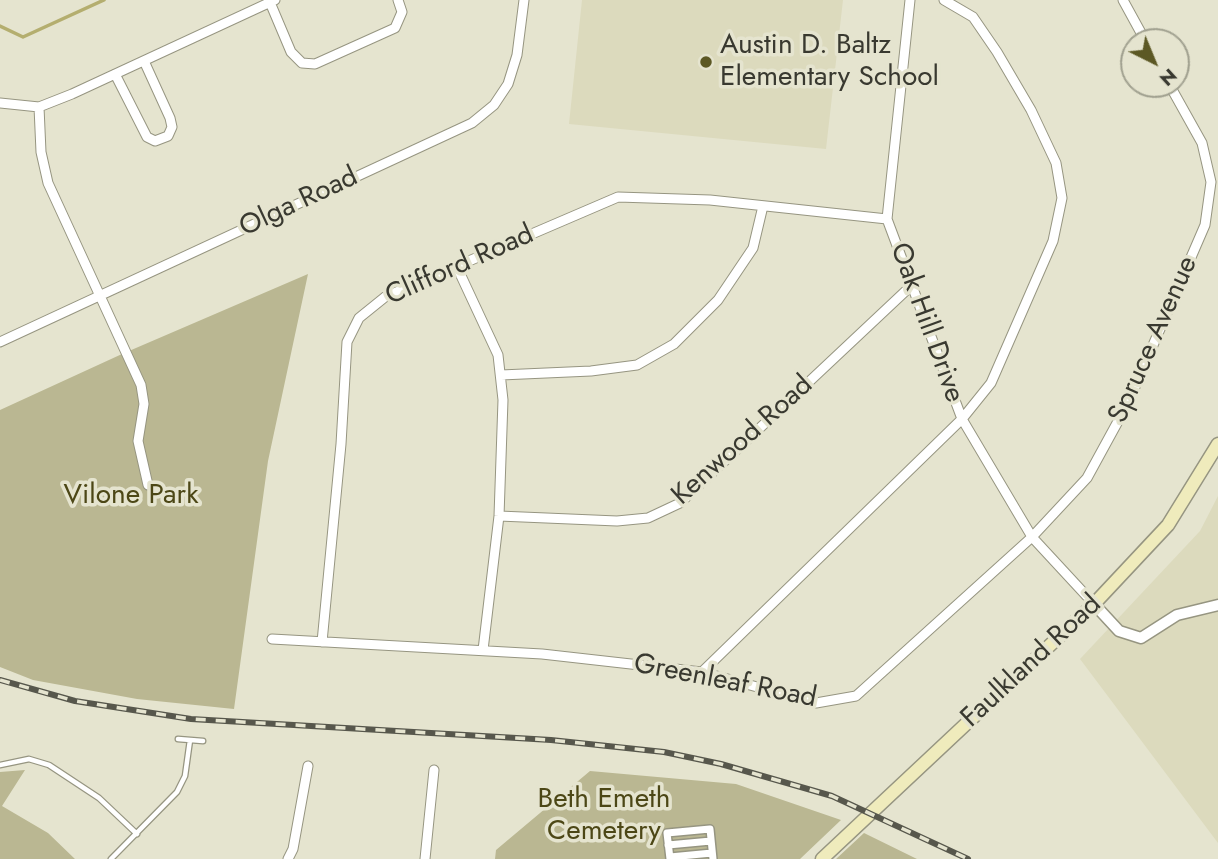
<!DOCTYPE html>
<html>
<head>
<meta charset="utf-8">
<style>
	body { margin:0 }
	#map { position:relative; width:1218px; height:859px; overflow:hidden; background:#e5e4cf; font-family:Jost,sans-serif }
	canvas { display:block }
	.north { position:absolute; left:1120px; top:28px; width:70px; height:70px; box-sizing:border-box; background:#e5e4cf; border:2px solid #a0a08f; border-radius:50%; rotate:137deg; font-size:19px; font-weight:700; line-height:28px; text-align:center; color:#393930 }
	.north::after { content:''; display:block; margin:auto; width:24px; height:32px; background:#5c5824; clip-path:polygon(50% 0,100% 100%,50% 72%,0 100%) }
</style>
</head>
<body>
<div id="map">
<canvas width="1218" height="859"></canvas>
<div class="north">N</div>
</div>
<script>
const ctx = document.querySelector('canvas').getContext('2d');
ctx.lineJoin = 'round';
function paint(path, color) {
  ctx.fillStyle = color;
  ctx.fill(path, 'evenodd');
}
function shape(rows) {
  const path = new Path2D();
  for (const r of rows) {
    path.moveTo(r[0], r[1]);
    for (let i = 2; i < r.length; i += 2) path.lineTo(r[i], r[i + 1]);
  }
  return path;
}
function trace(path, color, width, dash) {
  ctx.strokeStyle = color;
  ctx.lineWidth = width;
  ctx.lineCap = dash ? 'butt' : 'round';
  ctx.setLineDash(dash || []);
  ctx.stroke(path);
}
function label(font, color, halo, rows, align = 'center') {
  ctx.font = font + ' Jost,sans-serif';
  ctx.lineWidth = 7;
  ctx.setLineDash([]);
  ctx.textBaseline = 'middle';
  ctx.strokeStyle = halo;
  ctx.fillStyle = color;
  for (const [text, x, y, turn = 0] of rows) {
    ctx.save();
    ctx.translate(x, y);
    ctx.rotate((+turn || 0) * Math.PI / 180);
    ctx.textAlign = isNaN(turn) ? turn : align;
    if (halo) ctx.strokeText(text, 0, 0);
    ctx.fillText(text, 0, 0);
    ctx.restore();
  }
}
const built = shape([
	[582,0,843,0,826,149,569,124],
	[1218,496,1218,843,1080,659,1200,531]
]);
const green = shape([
	[308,274,268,461,234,709,137,699,33,680,0,667,0,410,122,354],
	[25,770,2,806,48,833,75,859,0,859,0,772],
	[590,771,736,784,841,820,800,859,495,859,496,850],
	[864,833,917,859,836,859]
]);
const stream = shape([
	[0,26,23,37,104,0]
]);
const service = shape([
	[178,739,203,741],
	[0,765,29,759,49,765,99,798,137,834],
	[111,859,177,792,185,776,190,740]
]);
const pedestrian = shape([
	[668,845,711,841],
	[670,857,712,853],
	[670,859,667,833,710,829,713,859]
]);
const minor = shape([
	[269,0,291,52,302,63,315,64,395,28,402,12,398,0],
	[910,0,887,219,962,419,1032,537,1094,604],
	[1123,0,1146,42],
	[115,74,147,137,155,141,168,136,172,127,170,118,144,61],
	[0,103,39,107,72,94,275,0],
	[39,107,41,152,48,183,141,385,144,404,138,441,148,485],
	[456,265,498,355,503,400,499,516,483,650],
	[0,342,472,123,494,105,508,84,517,55,524,0],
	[501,375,591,371,637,365,674,344,718,300,753,248,763,206],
	[499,516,617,521,648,518,680,503,912,285],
	[272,639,542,654,702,672,816,703,856,696,1032,537,1087,478,1128,403,1205,225,1211,182,1202,143,1169,84],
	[322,642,341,444,347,342,359,318,385,297,618,197,710,200,887,219],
	[702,672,962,419,991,383,1053,241,1062,198,1056,163,1031,110,997,52,973,17,944,0],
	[288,859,293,849,308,766],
	[425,859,434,770]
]);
const tertiary = shape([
	[1094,604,1119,631,1141,638,1177,615,1218,605]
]);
const secondary = shape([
	[822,859,1094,604,1168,525,1218,444]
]);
const rail = shape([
	[0,680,75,701,191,719,551,740,664,752,721,764,832,796,968,859]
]);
const markers = [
	[706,62,7,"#5c5824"]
];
const poiNames = [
	["Austin D. Baltz",720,46],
	["Elementary School",720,78]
];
const streetNames = [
	["Olga Road",299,203,-25],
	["Clifford Road",460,266,-24],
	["Oak Hill Drive",926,323,70],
	["Spruce Avenue",1154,340,-66],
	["Kenwood Road",743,441,-42],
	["Faulkland Road",1032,662,-43],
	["Greenleaf Road",725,682,11]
];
const parkNames = [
	["Vilone Park",131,496],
	["Beth Emeth",604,800],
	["Cemetery",604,832]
];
paint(built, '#dcdabd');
paint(green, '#bab792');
trace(stream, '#b4ae6f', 3.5);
trace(service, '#969581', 7);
trace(pedestrian, '#969581', 10);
trace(minor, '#969581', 11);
trace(tertiary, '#969581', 13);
trace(secondary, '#969581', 15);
trace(service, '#fff', 4.5);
trace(pedestrian, '#fff', 7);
trace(minor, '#fff', 9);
trace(tertiary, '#fff', 10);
trace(secondary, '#efebbc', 12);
trace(rail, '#57574c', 6);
trace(rail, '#e5e4cf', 3.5, [10]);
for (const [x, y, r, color] of markers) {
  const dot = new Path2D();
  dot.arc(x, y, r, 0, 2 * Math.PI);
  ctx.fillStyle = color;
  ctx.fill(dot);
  trace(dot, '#e5e4cf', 2.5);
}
label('28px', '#393930', '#e5e4cf', poiNames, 'left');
label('28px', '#393930', '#e5e4cf', streetNames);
label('28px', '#4c4716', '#e5e4cf', parkNames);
</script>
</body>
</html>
